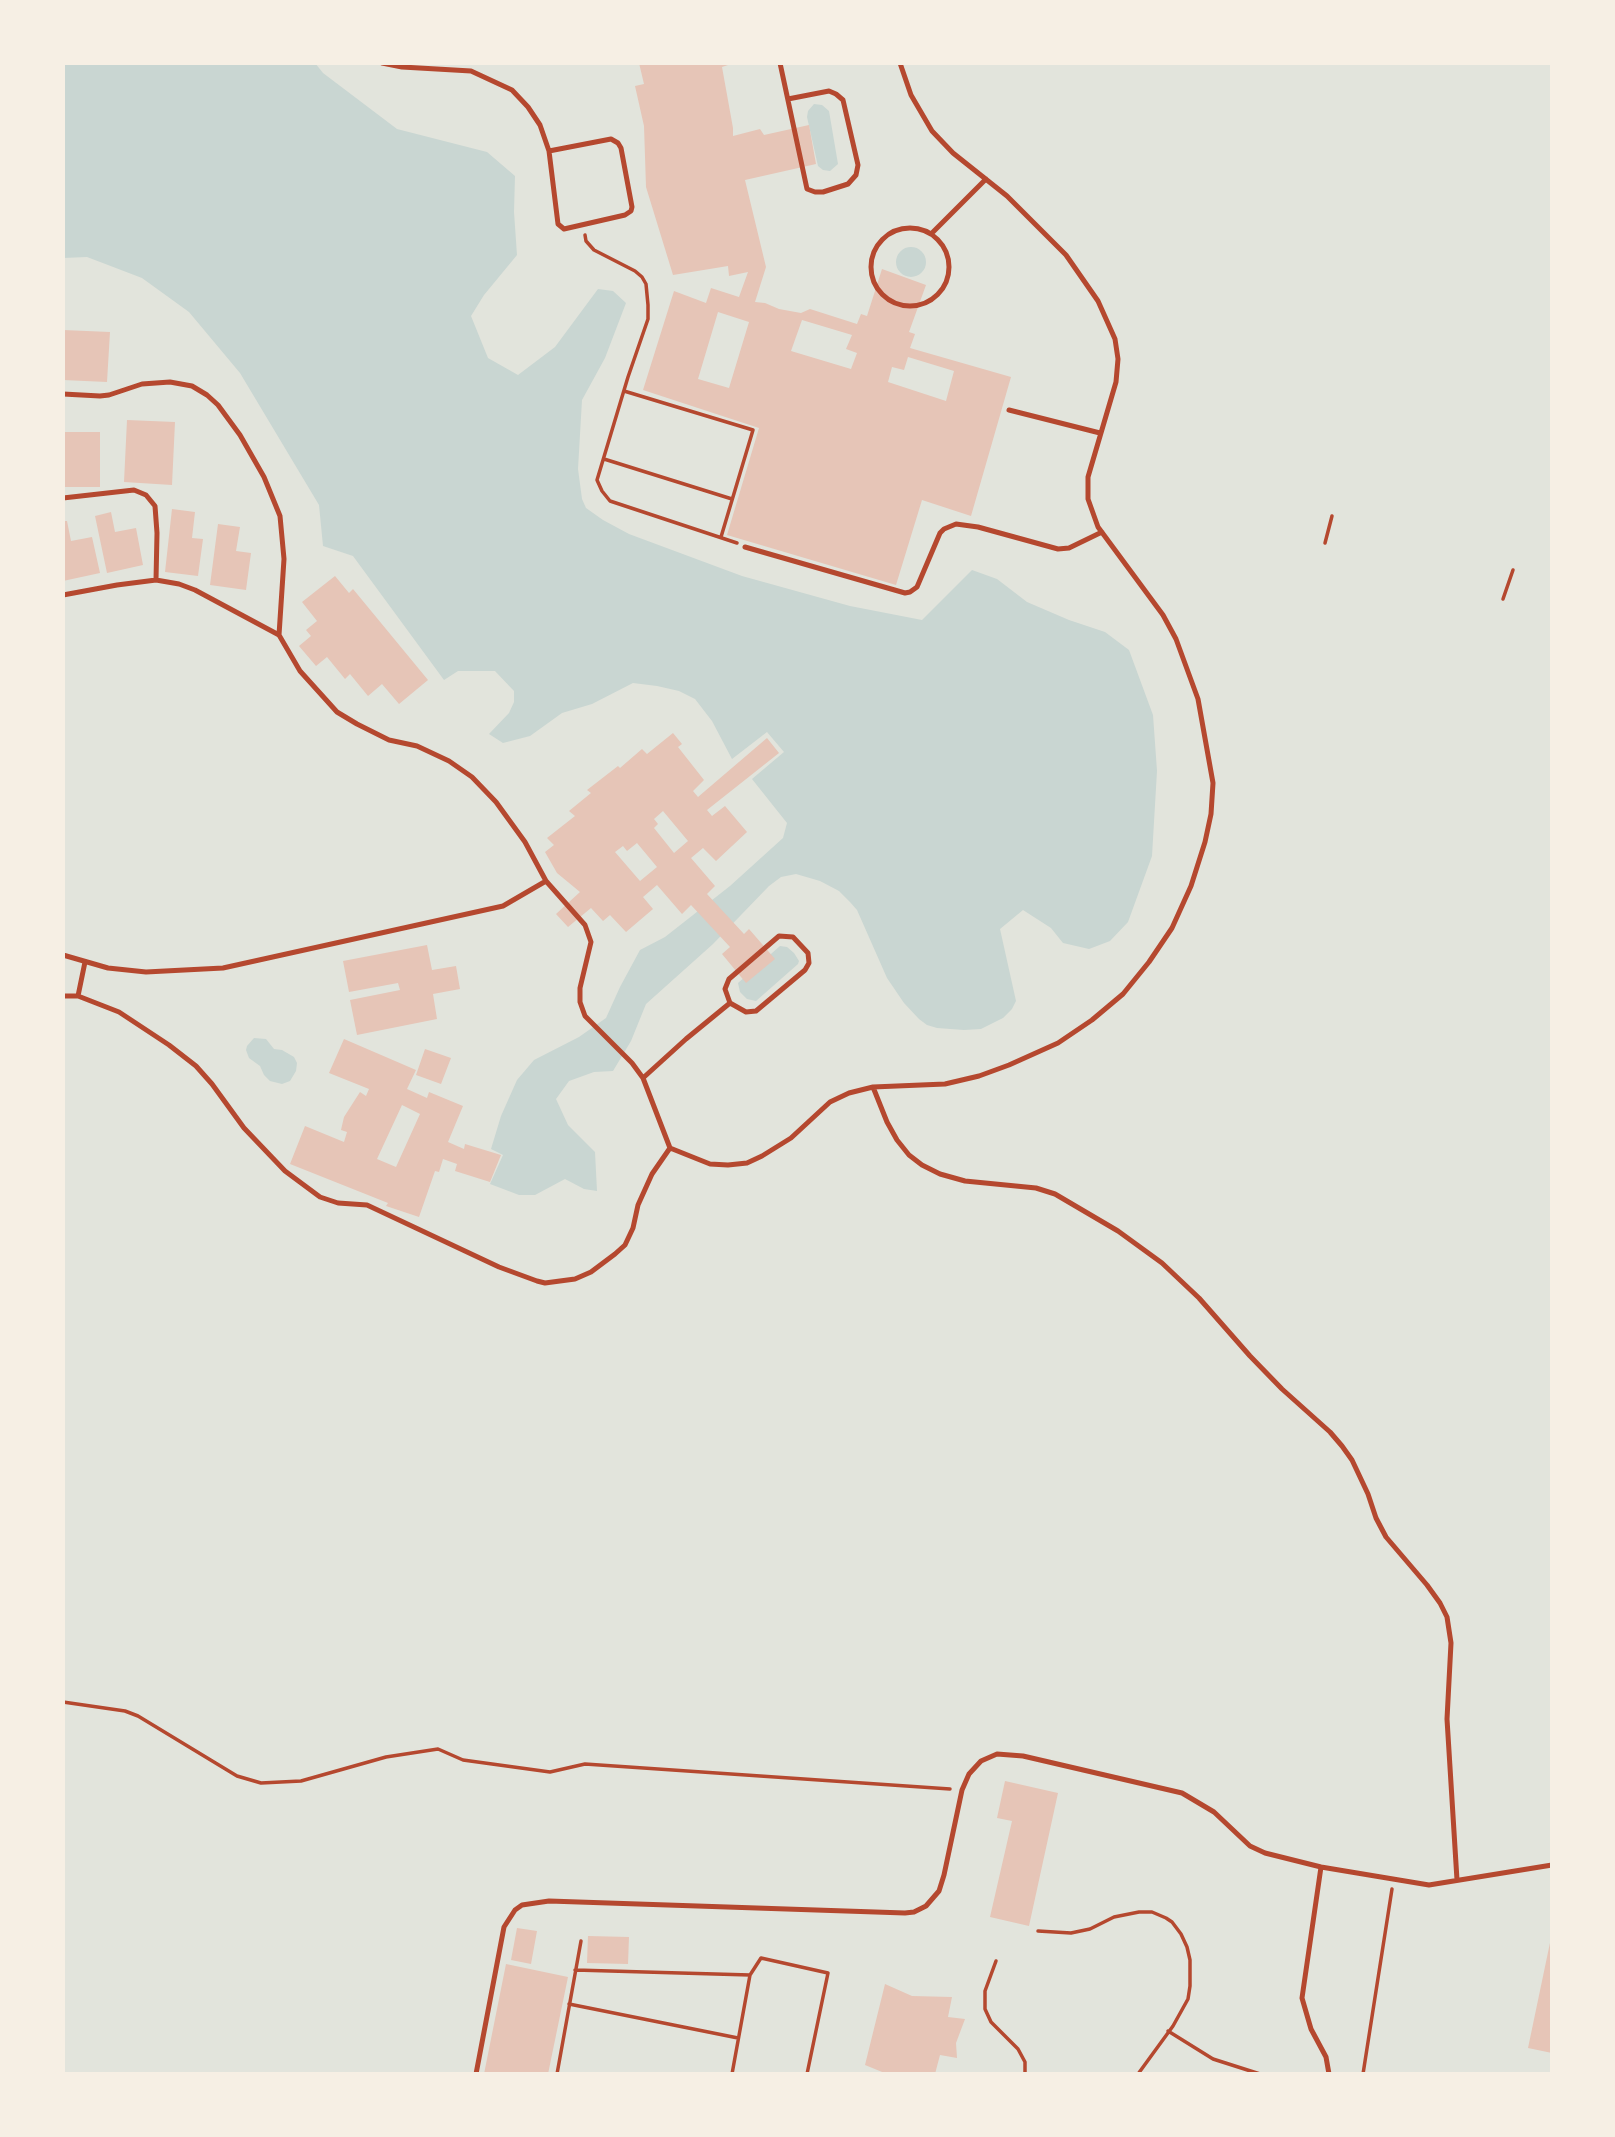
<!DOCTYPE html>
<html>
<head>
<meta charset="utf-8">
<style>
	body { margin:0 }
	#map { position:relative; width:1615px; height:2137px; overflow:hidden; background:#f6efe4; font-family:Manrope,sans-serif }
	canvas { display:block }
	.frame { position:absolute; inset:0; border:65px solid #f6efe4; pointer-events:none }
</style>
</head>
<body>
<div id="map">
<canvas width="1615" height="2137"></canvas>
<div class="frame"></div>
</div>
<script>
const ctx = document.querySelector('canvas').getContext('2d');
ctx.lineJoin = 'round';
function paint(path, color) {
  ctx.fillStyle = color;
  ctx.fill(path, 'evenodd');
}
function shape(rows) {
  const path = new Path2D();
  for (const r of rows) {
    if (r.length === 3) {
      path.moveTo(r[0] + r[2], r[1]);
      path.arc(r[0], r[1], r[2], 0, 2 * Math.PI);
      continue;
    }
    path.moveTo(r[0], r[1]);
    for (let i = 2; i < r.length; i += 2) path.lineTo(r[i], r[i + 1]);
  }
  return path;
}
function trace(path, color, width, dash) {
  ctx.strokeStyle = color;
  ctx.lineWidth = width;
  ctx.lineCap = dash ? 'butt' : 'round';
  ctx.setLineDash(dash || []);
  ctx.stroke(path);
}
const green = shape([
	[63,63,1552,63,1552,2074,63,2074]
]);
const water = shape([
	[63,63,315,63,323,73,397,129,487,152,515,176,514,212,517,255,484,295,471,316,488,358,518,375,555,347,598,289,613,291,626,303,605,358,582,400,578,469,582,499,586,508,603,520,629,534,742,576,850,606,922,620,972,570,997,579,1027,602,1069,620,1105,632,1129,650,1153,715,1157,771,1152,856,1128,922,1110,941,1089,949,1063,943,1051,928,1023,910,1000,929,1016,1001,1012,1009,1003,1018,981,1029,964,1030,937,1028,927,1025,919,1019,904,1003,887,978,857,910,850,902,839,891,820,881,796,874,781,877,769,886,713,944,646,1004,631,1041,613,1071,594,1072,569,1081,556,1099,568,1125,595,1152,597,1191,584,1189,565,1179,535,1195,519,1195,490,1184,503,1155,491,1149,501,1116,517,1080,534,1060,579,1037,606,1018,620,987,640,950,665,937,730,886,783,838,787,823,752,779,784,752,767,732,732,759,712,721,695,699,679,691,657,686,633,683,592,704,562,713,530,736,503,743,489,734,509,713,514,702,514,691,495,671,458,671,444,680,353,556,323,546,319,505,240,373,189,312,142,278,87,257,63,258],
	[814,104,822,105,829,111,838,164,830,171,823,170,818,166,807,117,808,111],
	[911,262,15],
	[780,946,787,947,794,953,799,961,798,964,756,1001,747,999,740,992,738,983],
	[254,1038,266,1039,274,1049,282,1050,294,1057,297,1063,296,1071,290,1081,282,1084,270,1081,264,1075,260,1066,249,1058,246,1050,247,1046]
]);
const building = shape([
	[639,63,734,63,722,67,733,128,733,136,760,129,764,135,809,125,816,164,745,180,766,267,755,302,765,303,779,309,801,313,810,309,857,324,861,314,867,316,882,269,926,285,909,332,915,334,910,348,1011,377,971,516,922,500,896,585,727,535,759,428,643,390,674,291,706,303,711,288,739,297,748,272,729,276,728,266,673,275,646,187,644,126,635,86,644,84],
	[718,312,749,322,729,388,698,379],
	[802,320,852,335,846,349,857,353,851,369,791,351],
	[908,357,954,371,946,401,888,382,892,367,904,370],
	[63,330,110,332,107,382,63,380],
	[127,420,175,422,172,485,124,482],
	[63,432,100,432,100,487,63,487],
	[172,509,195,512,192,538,203,539,198,576,165,572],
	[111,512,115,532,136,528,143,565,107,573,95,516],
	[63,521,67,521,71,541,92,537,100,573,63,581],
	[218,524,240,527,236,551,251,553,246,590,210,585],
	[335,576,349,593,353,589,428,680,399,704,382,684,368,696,350,674,345,679,327,657,316,666,299,646,311,636,306,630,317,621,302,602],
	[673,733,682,744,678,747,704,780,693,791,698,797,767,738,779,753,707,810,712,816,725,806,747,832,716,861,703,848,691,858,715,886,707,894,744,934,749,929,775,959,746,983,722,954,730,947,691,905,682,914,657,885,643,897,653,909,626,932,610,915,603,921,591,908,568,927,556,914,580,892,557,873,545,852,554,845,547,838,575,816,569,811,591,793,587,790,618,766,620,768,642,749,647,754],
	[663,811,688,841,674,853,654,828,658,824,654,819],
	[637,843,657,867,640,881,615,852,623,846,627,851],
	[427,945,432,970,456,966,460,989,433,994,437,1019,357,1035,350,1000,400,990,398,983,349,992,343,961],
	[344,1039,416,1070,407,1089,427,1098,429,1092,463,1106,448,1142,464,1149,465,1144,501,1155,490,1182,455,1171,457,1164,443,1159,439,1172,435,1171,419,1217,386,1206,388,1203,290,1164,305,1126,344,1142,347,1132,341,1130,344,1117,360,1092,366,1096,369,1089,329,1073],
	[402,1105,420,1114,396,1167,377,1159],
	[425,1049,451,1058,441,1084,416,1075],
	[1005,1781,1058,1793,1029,1926,990,1917,1012,1821,997,1818],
	[517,1928,537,1931,531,1964,511,1960],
	[588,1936,629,1937,628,1964,587,1963],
	[1551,1938,1552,1938,1552,2053,1528,2048],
	[506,1964,568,1977,548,2074,484,2074],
	[885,1984,912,1996,952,1997,948,2017,965,2019,956,2043,957,2058,940,2055,935,2074,887,2074,865,2065]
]);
const path = shape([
	[585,235,586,241,594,250,635,271,642,277,646,284,648,305,648,319,628,377,597,480,602,491,610,501,737,543],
	[624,391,753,430,721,537],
	[604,459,732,499],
	[1325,543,1332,516],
	[1503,599,1513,570],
	[63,1702,125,1711,138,1716,237,1776,261,1783,301,1781,386,1757,438,1749,463,1760,550,1772,585,1764,950,1789],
	[1038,1931,1071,1933,1090,1929,1114,1917,1139,1912,1152,1912,1166,1918,1172,1922,1181,1934,1187,1947,1190,1960,1190,1986,1188,1999,1173,2026,1138,2074],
	[996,1961,985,1991,985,2009,991,2022,1018,2049,1025,2062,1025,2074],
	[575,1970,750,1975,732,2074],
	[750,1975,761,1958,828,1973,807,2074],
	[569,2004,738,2038],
	[1168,2031,1213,2059,1260,2074],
	[557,2074,581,1941],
	[1363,2074,1392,1889]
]);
const service = shape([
	[382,63,402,67,471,71,512,90,528,107,540,125,549,151,558,224,564,229,625,215,631,211,632,207,621,148,618,143,611,139,549,151],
	[780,63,807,189,815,192,823,192,848,184,856,175,858,165,843,100,836,94,829,91,788,99],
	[910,267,39],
	[931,234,986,179],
	[63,394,100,396,109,395,142,384,170,382,192,386,207,395,218,405,240,435,264,477,280,516,284,559,279,635,300,671,337,712,357,724,389,740,417,746,449,761,472,777,496,802,525,842,546,881],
	[1009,410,1100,433],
	[63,498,134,490,146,495,155,506,157,533,156,580],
	[745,547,905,593,910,592,917,587,940,533,944,529,956,524,978,527,1058,549,1069,548,1102,532],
	[63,595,117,585,156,580,179,584,195,590,279,635],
	[63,955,108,968,146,972,223,968,503,906,546,881,585,925,591,942,580,988,580,1002,585,1016,632,1063,643,1078,670,1148,710,1164,728,1165,747,1163,762,1156,791,1138,830,1102,849,1093,873,1087,945,1084,979,1076,1009,1065,1058,1043,1092,1020,1123,994,1149,962,1172,928,1191,886,1205,842,1211,814,1213,783,1198,699,1176,639,1163,615,1098,527,1088,499,1088,477,1116,382,1118,359,1115,339,1098,301,1066,255,1007,196,953,153,932,131,911,95,900,63],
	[63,996,78,996,119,1012,169,1045,196,1066,212,1084,244,1128,285,1171,320,1197,338,1203,367,1205,499,1267,537,1281,545,1283,575,1279,591,1272,615,1254,625,1245,633,1228,638,1205,652,1174,670,1148],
	[78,996,85,962],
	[643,1078,686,1039,730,1003,746,1012,756,1011,805,970,809,963,808,953,793,937,779,936,729,979,725,989,730,1003],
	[873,1087,887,1122,897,1140,909,1155,922,1165,940,1174,965,1181,1036,1188,1055,1194,1118,1231,1162,1263,1199,1298,1250,1356,1282,1389,1330,1432,1342,1446,1352,1460,1368,1494,1376,1518,1386,1537,1427,1585,1440,1603,1447,1617,1451,1643,1447,1719,1457,1880],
	[1321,1867,1302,1998,1311,2029,1326,2057,1329,2074],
	[476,2074,504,1927,515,1910,522,1905,549,1901,905,1913,914,1912,926,1906,939,1891,944,1875,962,1790,969,1774,981,1761,997,1754,1023,1756,1182,1793,1214,1812,1250,1846,1265,1853,1321,1867,1429,1885,1552,1865]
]);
paint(green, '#e2e4dc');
paint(water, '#c9d6d2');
paint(building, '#e6c5b7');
trace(path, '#b5482f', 3.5);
trace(service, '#b5482f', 5);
</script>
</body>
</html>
